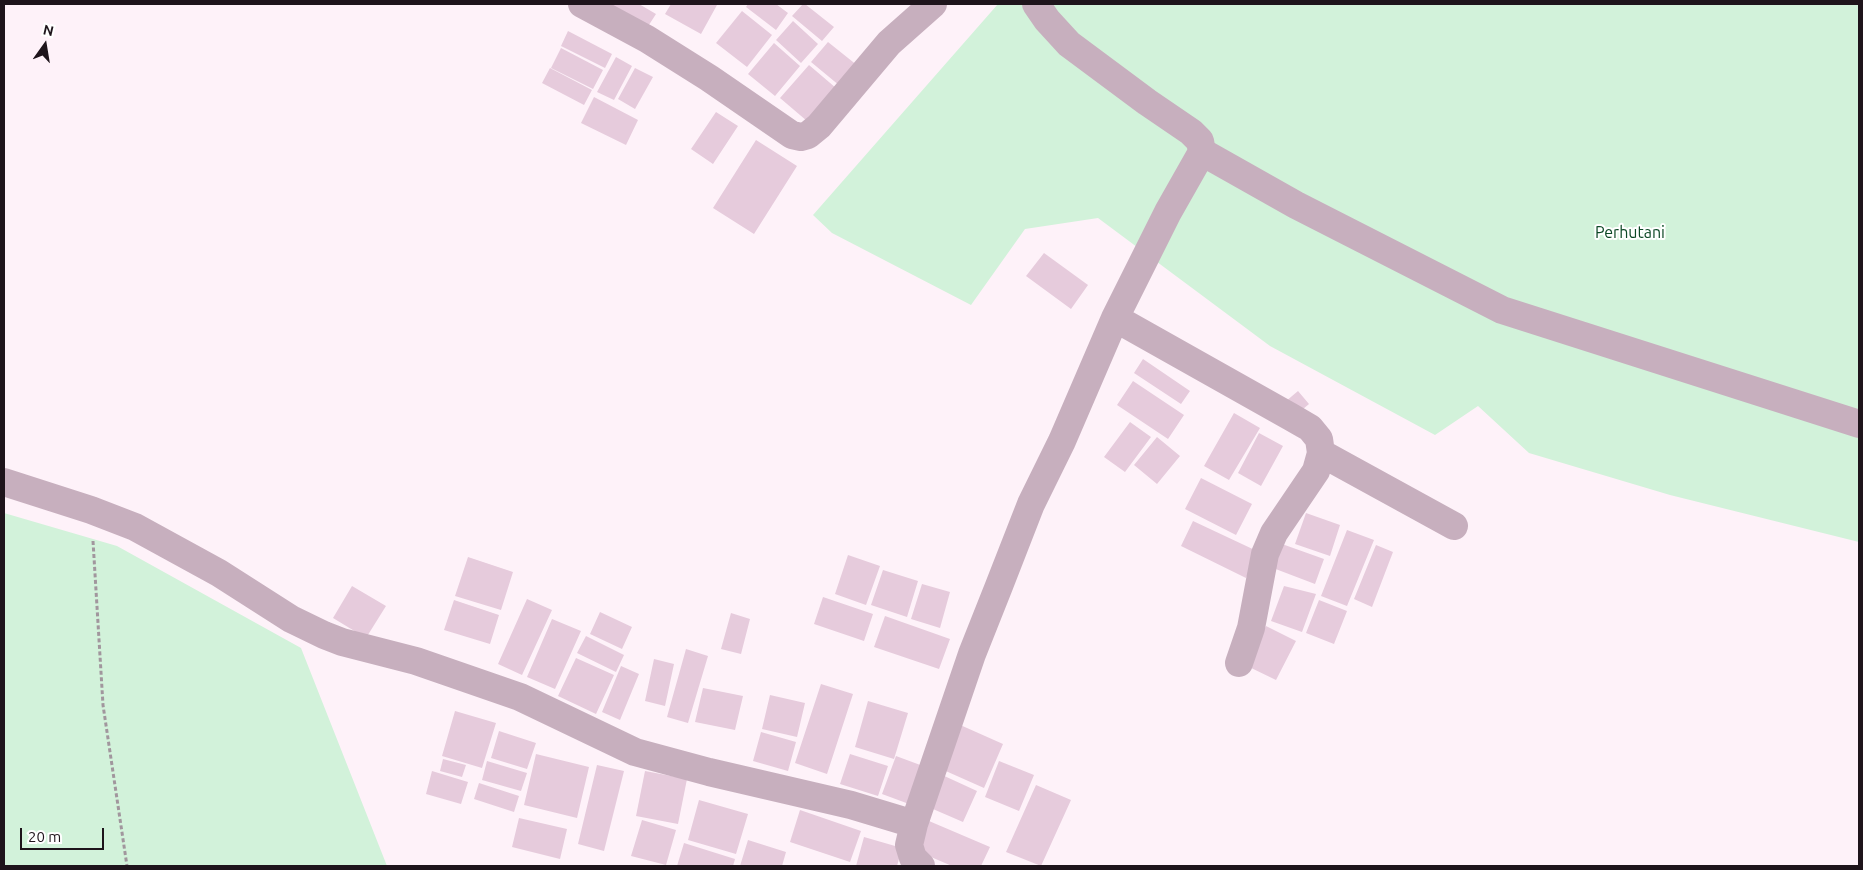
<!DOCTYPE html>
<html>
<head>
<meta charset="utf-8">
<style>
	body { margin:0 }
	#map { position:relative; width:1863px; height:870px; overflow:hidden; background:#fef2f9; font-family:Ubuntu,sans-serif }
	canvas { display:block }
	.frame { position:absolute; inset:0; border:5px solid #1e141b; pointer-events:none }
	.north { position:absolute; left:20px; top:20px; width:50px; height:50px; -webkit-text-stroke:4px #fff; paint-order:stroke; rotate:13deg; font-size:14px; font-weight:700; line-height:20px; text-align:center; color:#1e141b }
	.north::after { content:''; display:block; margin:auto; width:18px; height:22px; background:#1e141b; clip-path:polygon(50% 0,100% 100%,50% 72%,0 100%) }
	.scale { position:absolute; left:20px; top:828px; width:84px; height:22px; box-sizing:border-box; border:2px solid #1e141b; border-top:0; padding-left:6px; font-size:15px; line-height:18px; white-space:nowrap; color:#1e141b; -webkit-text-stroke:4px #fff; paint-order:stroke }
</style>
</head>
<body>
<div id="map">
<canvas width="1863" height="870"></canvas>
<div class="frame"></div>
<div class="north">N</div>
<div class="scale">20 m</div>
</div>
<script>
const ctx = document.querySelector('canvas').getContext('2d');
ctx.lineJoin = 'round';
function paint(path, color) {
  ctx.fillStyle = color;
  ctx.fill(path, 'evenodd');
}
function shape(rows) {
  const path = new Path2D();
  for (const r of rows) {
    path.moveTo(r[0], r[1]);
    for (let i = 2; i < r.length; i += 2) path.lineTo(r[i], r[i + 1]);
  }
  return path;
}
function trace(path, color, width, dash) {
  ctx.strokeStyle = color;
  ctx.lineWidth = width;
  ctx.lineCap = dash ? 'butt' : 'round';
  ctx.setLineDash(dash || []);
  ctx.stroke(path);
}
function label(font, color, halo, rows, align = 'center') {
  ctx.font = font + ' Ubuntu,sans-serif';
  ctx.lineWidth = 4;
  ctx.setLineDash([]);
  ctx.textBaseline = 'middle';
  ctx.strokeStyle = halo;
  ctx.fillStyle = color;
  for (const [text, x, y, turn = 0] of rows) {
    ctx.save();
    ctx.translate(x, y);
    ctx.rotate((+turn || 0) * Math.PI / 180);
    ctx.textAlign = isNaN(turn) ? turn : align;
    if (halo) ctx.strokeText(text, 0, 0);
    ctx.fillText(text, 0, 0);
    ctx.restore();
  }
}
const green = shape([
	[998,4,1859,4,1859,542,1670,495,1529,453,1478,406,1435,435,1270,346,1098,218,1025,229,971,305,832,233,813,215],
	[4,513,117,546,301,648,387,866,4,866]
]);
const building = shape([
	[612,4,639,4,656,14,645,31,609,9],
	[671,4,714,4,717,5,701,34,665,14],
	[748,4,776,4,788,13,776,30,746,7],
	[803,4,805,4,834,27,822,41,792,16],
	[742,11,772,35,747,67,716,43],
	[793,21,818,44,801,63,776,40],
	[568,31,612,54,605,68,561,46],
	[828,42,858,66,840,86,811,62],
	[774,43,800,66,775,96,748,74],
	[561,48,603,70,593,89,551,68],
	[616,57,632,66,614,100,597,92],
	[809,65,836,88,807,121,780,98],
	[550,68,592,90,584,105,542,83],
	[635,68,653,77,635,109,618,99],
	[594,97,638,120,626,145,581,123],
	[716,112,738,126,713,164,691,149],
	[756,140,797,166,754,234,713,208],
	[1044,253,1088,285,1071,309,1026,276],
	[1143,359,1190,391,1181,404,1134,373],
	[1133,381,1184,415,1168,439,1117,405],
	[1298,391,1309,404,1296,415,1285,402],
	[1234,413,1260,428,1229,480,1204,466],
	[1130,422,1151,437,1125,472,1104,457],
	[1259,433,1283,446,1261,486,1238,473],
	[1157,437,1180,456,1157,484,1134,465],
	[1201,478,1252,504,1236,535,1185,509],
	[1306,513,1340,525,1330,556,1295,544],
	[1193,521,1259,552,1246,578,1181,546],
	[1347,530,1374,540,1347,606,1321,596],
	[1282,544,1324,559,1315,584,1273,568],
	[1376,545,1393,552,1372,607,1354,599],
	[848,555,880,566,866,605,835,594],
	[468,557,513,572,501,610,455,596],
	[883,570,918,581,907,617,871,605],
	[922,584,950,592,940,628,911,619],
	[352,586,386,606,366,638,333,618],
	[1284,586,1316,594,1302,632,1271,621],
	[823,597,873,614,864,641,814,624],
	[527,599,552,610,522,675,498,664],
	[454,600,499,615,490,644,444,630],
	[1319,600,1347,611,1334,644,1306,633],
	[600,612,632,627,622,649,590,634],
	[731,613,750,619,741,654,721,649],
	[885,616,950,639,939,669,874,647],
	[552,619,581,631,555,689,527,677],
	[1266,626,1296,641,1276,680,1245,665],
	[586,636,624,655,616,672,577,653],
	[686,649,708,656,688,723,667,717],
	[576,658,614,675,596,714,558,696],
	[654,659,674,664,665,706,645,701],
	[621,666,639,674,620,720,602,712],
	[821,684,853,694,827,774,795,763],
	[703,688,743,696,735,730,695,722],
	[770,695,805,703,797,737,762,729],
	[868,701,908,713,894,759,855,747],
	[455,711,496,723,482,768,442,756],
	[958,724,1003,744,984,788,939,768],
	[499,731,536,743,527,769,491,758],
	[761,732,796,742,788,771,753,761],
	[536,754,589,767,577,818,524,805],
	[850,754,888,766,878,796,840,784],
	[896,756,923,766,909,804,882,794],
	[443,759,466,765,462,777,440,771],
	[487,761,527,773,521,791,482,780],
	[999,761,1034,775,1019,811,985,797],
	[597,765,624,771,604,851,578,844],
	[432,771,468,782,461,804,426,794],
	[645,771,687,779,678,824,636,816],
	[940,774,977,791,963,822,926,806],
	[479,783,519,796,514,812,474,799],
	[1036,785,1071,800,1041,866,1006,852],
	[699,800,748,814,736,854,688,840],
	[800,810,861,831,850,862,790,842],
	[519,818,567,829,560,859,512,847],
	[642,820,676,830,666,865,631,856],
	[929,821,990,847,981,866,952,866,917,851],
	[864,837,902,848,897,866,856,866],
	[748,840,786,852,782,866,740,866],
	[684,843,735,859,733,866,677,866]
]);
const path = shape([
	[93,541,103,705,127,866]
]);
const minor = shape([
	[582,4,647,39,709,78,792,135,801,137,808,135,819,126,889,43,933,4],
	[1202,152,1296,205,1502,310,1859,424],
	[1115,318,1291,417,1310,428,1319,439,1321,453,1316,471,1274,533,1265,554,1251,628,1239,663],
	[1321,453,1454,526],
	[4,482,91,510,135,527,219,573,291,619,324,635,342,642,416,661,520,697,635,752,709,772,851,805,914,824],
	[921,866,913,858,909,845,914,824,972,654,999,586,1031,504,1062,441,1115,318,1168,212,1202,152,1200,141,1191,132,1147,102,1069,44,1047,20,1036,4]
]);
const parkNames = [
	["Perhutani",1630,233]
];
paint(green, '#d2f2da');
paint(building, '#e6cbdc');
trace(path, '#a1969d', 3, [4, 2.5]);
trace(minor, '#c7afbe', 28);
label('16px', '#0b4724', '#fff', parkNames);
</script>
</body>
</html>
